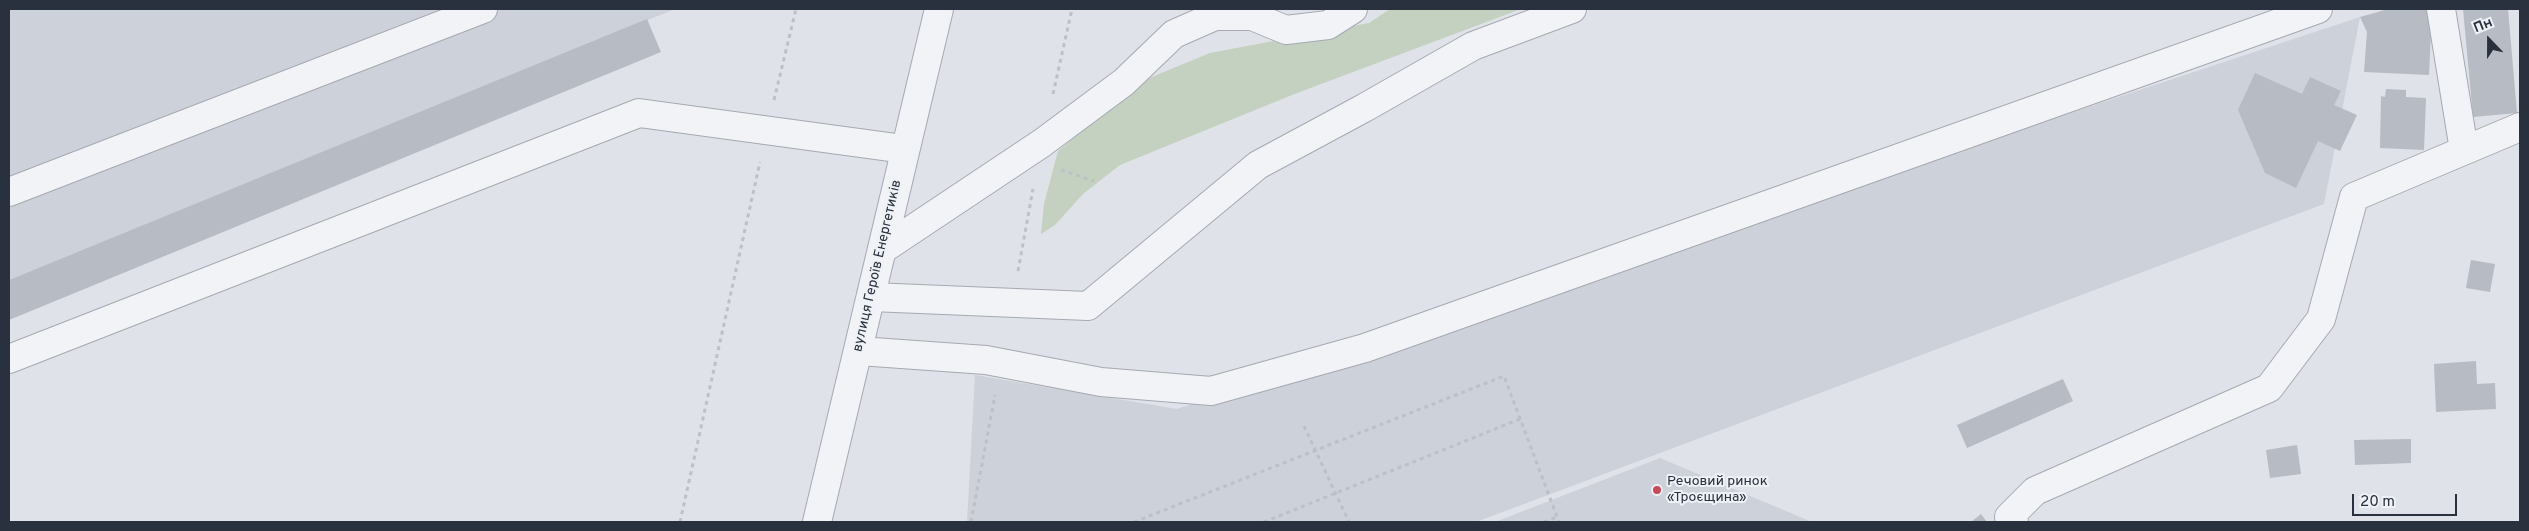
<!DOCTYPE html>
<html>
<head>
<meta charset="utf-8">
<style>
	body { margin:0 }
	#map { position:relative; width:2529px; height:531px; overflow:hidden; background:#dfe2e8; font-family:Overpass,sans-serif }
	canvas { display:block }
	.frame { position:absolute; inset:0; border:10px solid #29303e; pointer-events:none }
	.north { position:absolute; left:2464px; top:15px; width:50px; height:50px; -webkit-text-stroke:4px #eef1f5; paint-order:stroke; rotate:338deg; font-size:14px; font-weight:700; line-height:20px; text-align:center; color:#29303e }
	.north::after { content:''; display:block; margin:auto; width:18px; height:22px; background:#29303e; clip-path:polygon(50% 0,100% 100%,50% 72%,0 100%) }
	.scale { position:absolute; left:2352px; top:494px; width:105px; height:22px; box-sizing:border-box; border:2px solid #29303e; border-top:0; padding-left:6px; font-size:15px; line-height:18px; white-space:nowrap; color:#29303e; -webkit-text-stroke:4px #eef1f5; paint-order:stroke }
</style>
</head>
<body>
<div id="map">
<canvas width="2529" height="531"></canvas>
<div class="frame"></div>
<div class="north">Пн</div>
<div class="scale">20 m</div>
</div>
<script>
const ctx = document.querySelector('canvas').getContext('2d');
ctx.lineJoin = 'round';
function paint(path, color) {
  ctx.fillStyle = color;
  ctx.fill(path, 'evenodd');
}
function shape(rows) {
  const path = new Path2D();
  for (const r of rows) {
    path.moveTo(r[0], r[1]);
    for (let i = 2; i < r.length; i += 2) path.lineTo(r[i], r[i + 1]);
  }
  return path;
}
function trace(path, color, width, dash) {
  ctx.strokeStyle = color;
  ctx.lineWidth = width;
  ctx.lineCap = dash ? 'butt' : 'round';
  ctx.setLineDash(dash || []);
  ctx.stroke(path);
}
function label(font, color, halo, rows, align = 'center') {
  ctx.font = font + ' Overpass,sans-serif';
  ctx.lineWidth = 4;
  ctx.setLineDash([]);
  ctx.textBaseline = 'middle';
  ctx.strokeStyle = halo;
  ctx.fillStyle = color;
  for (const [text, x, y, turn = 0] of rows) {
    ctx.save();
    ctx.translate(x, y);
    ctx.rotate((+turn || 0) * Math.PI / 180);
    ctx.textAlign = isNaN(turn) ? turn : align;
    if (halo) ctx.strokeText(text, 0, 0);
    ctx.fillText(text, 0, 0);
    ctx.restore();
  }
}
const built = shape([
	[9,9,675,9,9,280],
	[2360,17,2324,204,1476,522,967,522,975,375,1177,409],
	[1660,458,1812,522,1495,522]
]);
const green = shape([
	[1390,9,1521,9,1297,93,1120,165,1083,194,1055,225,1041,234,1044,204,1058,151,1142,81,1210,53,1369,23]
]);
const building = shape([
	[2388,9,2432,9,2429,75,2364,72,2367,32,2360,17],
	[2463,9,2508,9,2517,113,2473,117],
	[647,19,661,52,9,320,9,280],
	[2255,73,2302,94,2310,77,2341,91,2334,105,2357,115,2340,151,2318,141,2296,188,2265,173,2238,110],
	[2386,89,2406,90,2406,97,2426,98,2424,150,2380,148,2381,96,2385,97],
	[2471,260,2495,264,2490,292,2466,288],
	[2476,361,2477,384,2495,383,2496,409,2436,412,2434,364],
	[2063,379,2073,401,1967,448,1957,425],
	[2411,439,2411,463,2355,465,2354,440],
	[2297,445,2301,474,2270,478,2266,450],
	[1981,514,1987,522,1971,522]
]);
const path = shape([
	[1053,94,1072,9],
	[774,100,796,9],
	[1061,170,1094,181],
	[1018,271,1033,189],
	[1304,426,1349,522],
	[680,522,760,162],
	[971,522,995,395],
	[1134,522,1504,376,1559,522],
	[1264,522,1520,419],
	[1544,522,1557,517]
]);
const minor = shape([
	[2441,9,2464,150],
	[9,192,483,9],
	[883,249,1042,143,1124,82,1174,34,1215,16,1252,16,1286,30,1328,25,1353,9],
	[871,297,1088,306,1258,165,1364,108,1473,46,1572,9],
	[859,351,986,360,1101,382,1211,391,1365,348,2318,9],
	[9,359,639,113,904,149],
	[817,522,939,9],
	[2014,522,2009,517,2035,491,2269,388,2321,319,2354,197,2520,127]
]);
const markers = [
	[1657,490,5,"#c84957"]
];
const streetNames = [
	["вулиця Героїв Енергетиків",878,266,-77]
];
const poiNames = [
	["Речовий ринок",1667,482],
	["«Троєщина»",1667,498]
];
paint(built, '#cdd1d9');
paint(green, '#c4d1c0');
paint(building, '#b6bbc4');
trace(minor, '#a5a9b2', 30);
trace(path, '#bdc0c6', 3, [4, 4]);
trace(minor, '#f1f3f6', 28);
for (const [x, y, r, color] of markers) {
  const dot = new Path2D();
  dot.arc(x, y, r, 0, 2 * Math.PI);
  ctx.fillStyle = color;
  ctx.fill(dot);
  trace(dot, '#eef1f5', 2);
}
label('14px', '#29303e', '#eef1f5', streetNames);
label('14px', '#29303e', '#eef1f5', poiNames, 'left');
</script>
</body>
</html>
